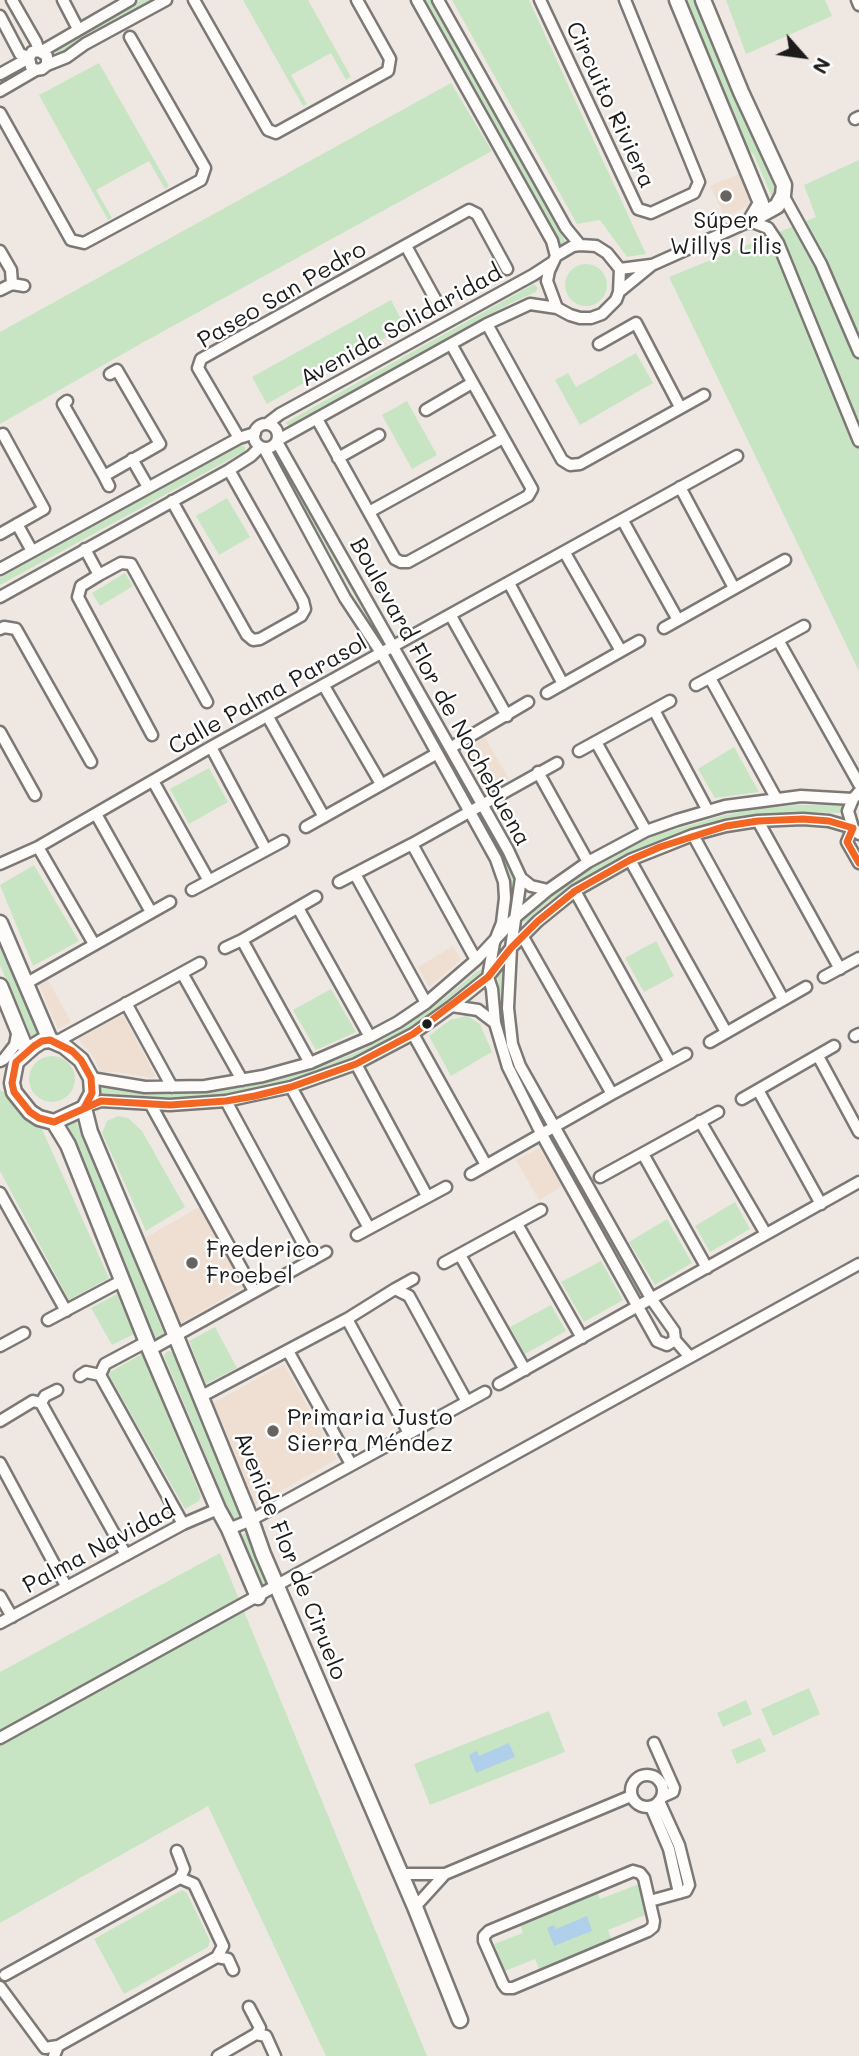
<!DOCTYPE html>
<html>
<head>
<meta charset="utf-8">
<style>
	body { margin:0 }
	#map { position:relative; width:859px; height:2056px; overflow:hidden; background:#efe8e2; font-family:Mali,sans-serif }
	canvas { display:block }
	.north { position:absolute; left:768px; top:21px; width:70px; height:70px; -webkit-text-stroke:5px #fff; paint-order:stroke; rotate:118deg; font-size:19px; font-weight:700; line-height:28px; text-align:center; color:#1c1c1c }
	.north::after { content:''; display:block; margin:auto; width:24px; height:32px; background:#1c1c1c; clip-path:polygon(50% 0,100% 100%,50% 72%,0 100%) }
</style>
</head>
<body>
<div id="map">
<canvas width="859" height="2056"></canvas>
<div class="north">N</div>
</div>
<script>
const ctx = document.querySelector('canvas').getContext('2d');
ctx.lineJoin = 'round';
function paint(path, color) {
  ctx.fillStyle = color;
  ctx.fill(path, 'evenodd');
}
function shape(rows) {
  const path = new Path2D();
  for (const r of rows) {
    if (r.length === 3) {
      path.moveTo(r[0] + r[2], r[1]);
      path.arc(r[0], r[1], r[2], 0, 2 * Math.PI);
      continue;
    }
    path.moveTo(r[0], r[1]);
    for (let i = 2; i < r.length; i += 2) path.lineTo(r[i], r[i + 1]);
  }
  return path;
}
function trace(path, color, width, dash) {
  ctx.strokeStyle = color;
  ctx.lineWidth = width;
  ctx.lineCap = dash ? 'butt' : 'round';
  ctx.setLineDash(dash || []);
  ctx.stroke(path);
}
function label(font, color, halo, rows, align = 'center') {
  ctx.font = font + ' Mali,sans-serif';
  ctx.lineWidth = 5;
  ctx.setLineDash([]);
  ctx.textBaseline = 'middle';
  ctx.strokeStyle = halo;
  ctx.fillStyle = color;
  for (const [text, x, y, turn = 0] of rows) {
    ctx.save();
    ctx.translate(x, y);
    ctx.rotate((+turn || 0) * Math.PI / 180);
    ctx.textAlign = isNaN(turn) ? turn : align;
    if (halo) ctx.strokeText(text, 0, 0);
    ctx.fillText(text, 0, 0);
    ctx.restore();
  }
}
const built = shape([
	[739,174,751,205,725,217,710,186],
	[485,737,509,779,485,792,462,751],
	[453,946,461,960,429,987,418,967],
	[48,980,71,1022,58,1029,39,985],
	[123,1015,155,1075,152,1078,118,1072,100,1072,96,1062,89,1051,78,1039],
	[540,1148,562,1187,539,1200,516,1160],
	[199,1207,243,1287,181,1323,145,1238],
	[284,1364,337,1459,254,1506,213,1403]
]);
const green = shape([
	[141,0,155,0,57,55,53,49],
	[243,0,308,0,351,77,346,80,331,53,291,75,307,104,303,106],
	[423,0,432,0,565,241,563,247,559,244],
	[452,0,529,0,646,254,627,257,600,220,577,224],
	[685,0,696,0,776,192,774,197,771,195,754,155,748,149],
	[726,0,825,0,832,16,746,54],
	[99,63,169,186,165,189,149,161,96,190,112,218,108,220,39,95],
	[451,83,492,151,142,343,0,424,0,332],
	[859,160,859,671,669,277,816,217,804,185],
	[586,285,21],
	[534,284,538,288,536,292,511,303,289,426,285,423],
	[391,300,405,327,354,355,350,349,315,368,318,375,267,404,252,377],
	[636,353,653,383,580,425,555,380,568,373,576,387],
	[407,401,437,455,412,469,382,415],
	[241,445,245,447,245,451,0,585,0,578],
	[276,453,384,638,383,642,379,639,274,455],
	[227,498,250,537,219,555,196,516],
	[125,573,133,586,100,606,92,593],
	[395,661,472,797,473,802,468,800,395,666],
	[734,747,759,792,715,798,698,769],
	[209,768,228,802,189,824,170,789],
	[797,805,842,805,846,809,840,813,796,812,755,815,689,831,627,854,582,879,547,903,529,921,523,922,526,916,549,896,582,873,626,848,656,835,721,816,754,809],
	[481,817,485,820,515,875,516,888,512,916,509,911,510,877,482,823],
	[34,865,79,941,33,966,0,885],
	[656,941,674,976,644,992,625,958],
	[0,942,37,1033,38,1036,33,1040,0,965],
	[483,969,478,978,447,1004,413,1028,362,1055,288,1082,245,1093,175,1099,100,1095,97,1090,102,1085,139,1092,177,1093,244,1087,287,1077,330,1063,360,1051,410,1022,445,998,476,972],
	[500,971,503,971,505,1011,542,1115,540,1118,513,1068,505,1045,498,978],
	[331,989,356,1032,316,1050,293,1010],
	[467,1016,480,1024,492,1052,451,1076,429,1036,450,1020],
	[52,1079,23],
	[0,1090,7,1094,18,1112,40,1125,109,1278,69,1300,0,1171],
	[118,1116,128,1118,142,1131,185,1207,146,1231,102,1133,107,1121],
	[71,1121,76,1121,164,1333,163,1336,158,1339,155,1337,68,1125],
	[554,1136,559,1143,643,1298,638,1295,555,1144],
	[735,1202,750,1229,710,1252,695,1226],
	[667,1219,692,1263,655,1285,629,1242],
	[601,1261,623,1300,584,1322,561,1282],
	[117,1294,134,1334,112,1345,91,1308],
	[551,1305,566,1331,525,1354,510,1327],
	[215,1327,237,1368,206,1384,189,1341],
	[169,1351,173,1353,238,1511,239,1516,235,1519,232,1518,164,1356,166,1352],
	[142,1354,201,1496,199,1501,185,1509,108,1373],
	[247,1533,266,1578,267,1586,263,1588,258,1583,240,1538,243,1534],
	[220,1553,427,2056,326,2056,208,1806,0,1923,0,1672],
	[809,1688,820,1714,773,1736,761,1709],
	[746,1700,752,1714,723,1727,717,1713],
	[549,1711,565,1752,430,1805,414,1764],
	[760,1738,766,1751,737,1764,731,1750],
	[639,1884,645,1915,608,1930,612,1941,539,1969,535,1959,505,1971,494,1944,523,1933,519,1921,596,1890,600,1899],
	[182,1890,187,1893,210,1941,208,1947,124,1994,94,1939]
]);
const water = shape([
	[509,1743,515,1757,476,1773,469,1755,477,1751,479,1756],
	[587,1916,592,1931,554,1946,547,1928,554,1925,556,1929]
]);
const minor = shape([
	[12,0,36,42,39,51,47,56,47,65,42,69,36,70,31,67,29,58,32,52,39,51],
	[63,0,78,29],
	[194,0,268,130,276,133,388,71,390,59,357,0],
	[417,0,552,241,556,256],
	[438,0,566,228,580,245],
	[540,0,638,209,651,213,694,193,699,182,625,0],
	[857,0,859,5],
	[0,16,20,54,29,57],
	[42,51,130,0],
	[47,65,67,57,85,44,166,0],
	[0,74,29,58],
	[0,91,36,70],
	[0,113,71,240,84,243,201,180,205,168,130,37],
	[855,119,859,117],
	[783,195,821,264,859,352],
	[580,245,596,246,607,253,620,269,619,292,616,300,602,314,591,318,580,318,570,315,557,308,547,281,549,271,556,256,573,246,580,245],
	[406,246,439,306],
	[0,251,11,270,12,284,0,290],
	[620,269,651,265],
	[12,284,24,286],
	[619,292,652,265,750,221,768,228,778,243,859,441],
	[487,324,562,460,570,465,580,464,704,395],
	[599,344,636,323,680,407],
	[67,401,63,404,104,476,160,444,117,370,110,374],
	[426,410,472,383],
	[317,419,395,559,401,562,408,562,528,496,532,489,451,344],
	[267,424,280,414,533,275,553,262],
	[266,436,12],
	[239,438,198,368,201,359,469,210,477,214,507,269],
	[278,440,487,324,530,304,557,308],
	[277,442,508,850,521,878,511,948,508,1008,512,1044,520,1066,652,1300,674,1331,675,1340],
	[264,448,345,598,382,654,496,859,504,882,505,898,502,923,494,943,488,977,492,989,495,1023,508,1067,541,1133,657,1341,667,1345,675,1340],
	[338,458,379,435],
	[132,459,148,487],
	[104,476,109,486],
	[680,487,734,588],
	[172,501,247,635,253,640,260,639,301,616,305,609,303,601,229,470],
	[369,512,503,438],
	[623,521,678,620],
	[17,524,32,551],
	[0,534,44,509,3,434],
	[85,549,99,575],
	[565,553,621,651],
	[0,569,239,438,255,433],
	[509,583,563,684],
	[0,597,229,470,251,456,260,447],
	[451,616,507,716],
	[664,628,785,560],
	[0,629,4,627,16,629,91,762],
	[778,640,859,784],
	[710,678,776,798],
	[696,685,804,626],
	[324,686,381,784],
	[547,693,639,641],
	[654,710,708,811],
	[268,717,324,817],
	[0,732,35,795],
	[152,735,78,597,81,586,99,575,121,563,131,564,207,702],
	[596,742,646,831],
	[211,747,266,850],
	[450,748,528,702],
	[579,751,670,701],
	[538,772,588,862],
	[153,781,209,881],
	[859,792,853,799,848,811,853,828,859,834],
	[96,814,151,912],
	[758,821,840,969],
	[306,827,436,754],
	[693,835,783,999],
	[412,844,476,960],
	[38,847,94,944],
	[630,860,726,1032],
	[0,864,38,847,211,747,737,456],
	[355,874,426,1003],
	[521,878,531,886,548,890],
	[339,882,412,844,557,763],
	[192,890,283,841],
	[575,891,670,1062],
	[298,908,370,1037],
	[523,937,612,1094],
	[242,940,310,1063],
	[225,948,242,940,316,897],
	[182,973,242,1080],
	[824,977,859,958],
	[25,984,170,902],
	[126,1003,172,1087],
	[452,1006,478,1010,495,1023],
	[413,1034,486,1165],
	[855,1036,859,1034],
	[56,1042,200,963],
	[710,1042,806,987],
	[818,1056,859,1132],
	[0,1061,4,1059,15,1045,18,1029],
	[356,1064,427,1196],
	[91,1078,145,1087,205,1086,263,1076,310,1063,370,1037,398,1022,426,1003,476,960,517,916,548,890,588,862,646,831,677,820,725,806,801,796,853,799],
	[291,1087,369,1228],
	[758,1090,821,1204],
	[742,1099,834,1046],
	[226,1101,312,1260],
	[151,1105,254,1291],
	[84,1107,101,1101,170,1105,226,1101,291,1087,356,1064,413,1034,452,1006,488,977,511,948,538,921,575,891,630,860,693,835,726,826,758,821,803,819,829,821,853,828,847,842,859,863],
	[700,1121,766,1234],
	[643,1154,707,1268],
	[471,1174,612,1094,686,1054],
	[600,1177,718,1112],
	[0,1193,66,1311],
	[517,1224,582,1338],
	[357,1235,446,1187],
	[460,1255,525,1370],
	[444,1263,541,1210],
	[395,1289,413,1279],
	[347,1319,409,1433],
	[48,1320,123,1280],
	[675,1340,690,1357],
	[0,1346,24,1333],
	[150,1350,326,1252],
	[288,1351,351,1464],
	[100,1375,183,1524],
	[80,1376,86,1372,100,1375,105,1364,148,1341],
	[499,1384,859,1182],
	[200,1397,347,1319,395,1289,409,1296,467,1402],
	[41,1403,126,1555],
	[0,1421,33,1401,41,1403,45,1396,57,1390],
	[0,1463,66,1586],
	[229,1529,251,1520,485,1392],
	[0,1596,12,1617],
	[0,1623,183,1524,218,1509],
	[0,1738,859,1264],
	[654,1743,674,1788,673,1792,662,1797],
	[647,1791,16],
	[651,1807,669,1849,679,1893],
	[177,1851,184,1869,180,1878,194,1884,223,1946,217,1957,228,1959,233,1970],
	[633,1871,640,1873,644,1878,654,1921,653,1927,648,1931,513,1988,506,1988,503,1984,484,1941,484,1936,489,1931,633,1871],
	[400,1874,445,1874,631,1796],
	[650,1901,686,1891,689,1885,679,1845,659,1801],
	[415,1907,445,1874],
	[5,1975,180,1878],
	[0,1987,45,2048,58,2046,54,2056],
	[249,2007,260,2028,256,2034,266,2036,275,2056],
	[58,2046,217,1957],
	[218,2056,256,2034]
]);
const secondary = shape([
	[677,0,761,203,751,220],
	[703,0,741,92,784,185,783,195,777,206,750,221],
	[0,923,50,1040],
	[0,986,27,1052],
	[50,1040,64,1046,81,1060,91,1078,92,1093,84,1108,54,1122,39,1118,30,1112,14,1092,12,1083,16,1062,34,1046,42,1041,50,1040],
	[84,1108,90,1132,168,1317,251,1520,263,1554,415,1907,460,2020],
	[54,1122,68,1145,150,1350,218,1509,229,1529,258,1597]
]);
const bus1 = shape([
	[84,1108,92,1093,91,1078,81,1060,72,1051,50,1040,42,1041,34,1046,16,1062,12,1083,14,1092,30,1112,39,1118,54,1122,101,1101,170,1105,226,1101,255,1096,291,1087,356,1064,413,1034,488,977,511,948,538,921,575,891,630,860,660,847,726,826,758,821,803,819,829,821,853,828,847,842,859,863]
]);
const markers = [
	[726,196,7,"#666361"],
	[427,1024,6,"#1c1c1c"],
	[192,1263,7,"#666361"],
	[273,1431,7,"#666361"]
];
const streetNames = [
	["Circuito Riviera",610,105,65],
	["Paseo San Pedro",282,295,-30],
	["Avenida Solidaridad",401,326,-29],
	["Boulevard Flor de Nochebuena",440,692,61],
	["Calle Palma Parasol",268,695,-29],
	["Palma Navidad",99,1548,-28],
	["Avenide Flor de Ciruelo",290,1556,68]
];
const poiNames = [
	["Súper",726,221,"center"],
	["Willys Lilis",726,247,"center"],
	["Frederico",206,1250],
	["Froebel",206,1276],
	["Primaria Justo",287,1418],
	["Sierra Méndez",287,1444]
];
paint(built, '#eedfd2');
paint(green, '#c7e5c3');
paint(water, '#afcfeb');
trace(minor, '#7b7875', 15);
trace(secondary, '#7b7875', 19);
trace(minor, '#fdfcfb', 10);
trace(secondary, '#fdfcfb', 14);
trace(bus1, '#f26522', 7);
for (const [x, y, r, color] of markers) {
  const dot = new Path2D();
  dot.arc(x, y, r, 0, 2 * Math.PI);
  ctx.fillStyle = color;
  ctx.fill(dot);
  trace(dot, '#fff', 2.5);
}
label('23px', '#1c1c1c', '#fff', streetNames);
label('23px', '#1c1c1c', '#fff', poiNames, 'left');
</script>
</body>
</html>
